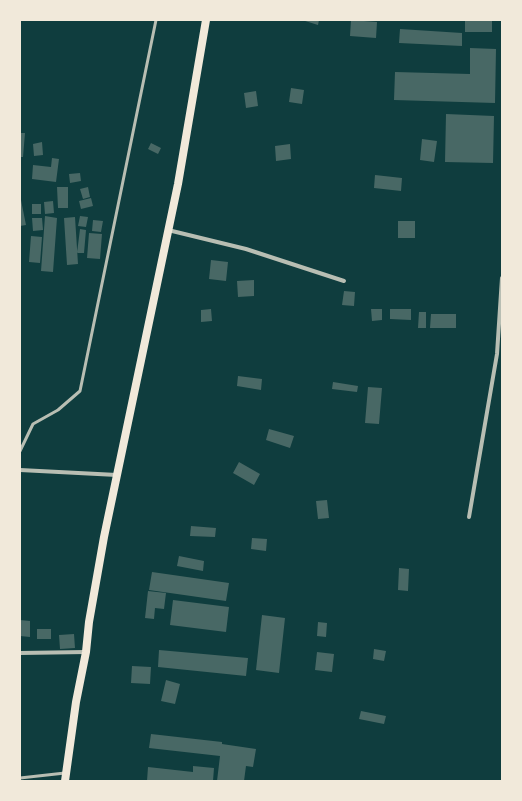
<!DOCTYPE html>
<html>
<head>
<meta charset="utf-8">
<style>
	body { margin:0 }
	#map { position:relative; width:522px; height:801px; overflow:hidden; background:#0f3d3e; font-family:Bitter,serif }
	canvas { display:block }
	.frame { position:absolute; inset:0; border:21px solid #f1e9da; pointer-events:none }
</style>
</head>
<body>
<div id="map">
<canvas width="522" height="801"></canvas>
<div class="frame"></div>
</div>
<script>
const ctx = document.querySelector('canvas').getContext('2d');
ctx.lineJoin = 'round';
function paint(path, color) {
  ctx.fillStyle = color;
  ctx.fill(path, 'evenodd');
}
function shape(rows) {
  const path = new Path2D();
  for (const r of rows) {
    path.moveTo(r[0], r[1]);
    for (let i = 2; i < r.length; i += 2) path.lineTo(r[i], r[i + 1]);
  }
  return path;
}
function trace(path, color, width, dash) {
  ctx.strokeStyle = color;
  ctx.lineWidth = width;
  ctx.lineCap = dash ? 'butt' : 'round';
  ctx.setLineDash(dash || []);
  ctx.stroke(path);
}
const building = shape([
	[302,20,319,20,318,25],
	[351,20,377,22,376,38,350,36],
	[465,20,492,20,492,32,465,32],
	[400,29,462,33,462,46,399,43],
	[470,48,496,49,495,103,394,100,395,72,470,74],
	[291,88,304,90,302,104,289,102],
	[256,91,258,106,246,108,244,93],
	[446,114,494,116,493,163,445,162],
	[20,133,25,133,23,157,20,157],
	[422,139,437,141,434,162,420,160],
	[42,142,43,155,34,156,33,144],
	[151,143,161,148,158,154,148,149],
	[290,144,291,159,276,161,275,146],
	[52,158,59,159,56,182,32,179,33,165,51,167],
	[80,173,81,181,70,183,69,174],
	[375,175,402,178,401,191,374,188],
	[57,187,68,187,68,208,58,208],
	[88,187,90,197,83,199,80,189],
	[91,198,93,206,81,209,79,201],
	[21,200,26,225,20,226,20,201],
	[53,201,54,213,45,214,44,202],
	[32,204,41,204,41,214,32,214],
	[45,216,57,218,53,272,41,271],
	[80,216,88,217,86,227,78,226],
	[75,217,78,264,67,265,64,218],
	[32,218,42,218,43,230,33,231],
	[93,220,103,221,101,232,92,231],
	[398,221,415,221,415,238,398,238],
	[80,229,86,230,84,253,77,253],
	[89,233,102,234,100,259,87,258],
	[31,236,42,237,40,263,29,262],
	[211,260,228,262,226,281,209,279],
	[254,280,254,296,238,297,237,281],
	[344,291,355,292,354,306,342,305],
	[211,309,212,321,201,322,201,310],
	[371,309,382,309,382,320,372,321],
	[390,309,411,309,411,320,390,319],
	[419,312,426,312,426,328,418,328],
	[431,314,456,314,456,328,430,328],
	[238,376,262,379,261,390,237,386],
	[333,382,358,386,357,392,332,389],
	[368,387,382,388,379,424,365,423],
	[269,429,294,436,290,448,266,440],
	[239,462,260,474,254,485,233,473],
	[327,500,329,518,318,519,316,501],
	[191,526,216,528,215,537,190,536],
	[252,538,267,539,266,551,251,549],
	[179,556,204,561,203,571,177,566],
	[399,568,409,569,408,591,398,590],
	[152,572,229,583,226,601,149,590],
	[148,591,166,593,164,609,155,608,154,619,145,618],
	[173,600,229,607,226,632,170,625],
	[262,615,285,618,279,673,256,670],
	[20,620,30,621,30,637,20,636],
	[318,622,327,623,326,637,317,636],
	[37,629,51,629,51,639,37,639],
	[74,634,75,648,60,649,59,635],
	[374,649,386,651,384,661,373,659],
	[159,650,248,658,246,676,158,667],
	[317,652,334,654,332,672,315,670],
	[132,666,151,667,150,684,131,683],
	[166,680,180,684,175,704,161,701],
	[361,711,386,716,384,724,359,719],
	[151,734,222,742,222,744,256,749,253,767,246,766,244,781,217,781,220,756,149,748],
	[193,766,214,768,213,781,147,781,148,767,193,772]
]);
const service = shape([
	[20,451,33,424,58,410,80,391,156,20],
	[20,778,65,773]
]);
const minor = shape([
	[168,230,246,249,344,281],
	[20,470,117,475],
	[469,517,497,354,502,278],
	[20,653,86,652]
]);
const secondary = shape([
	[65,781,76,702,86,652,89,622,104,537,178,184,206,20]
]);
paint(building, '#486865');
trace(service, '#b8beb3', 3);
trace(minor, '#b8beb3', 4);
trace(secondary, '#f1e9da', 8);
</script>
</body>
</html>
